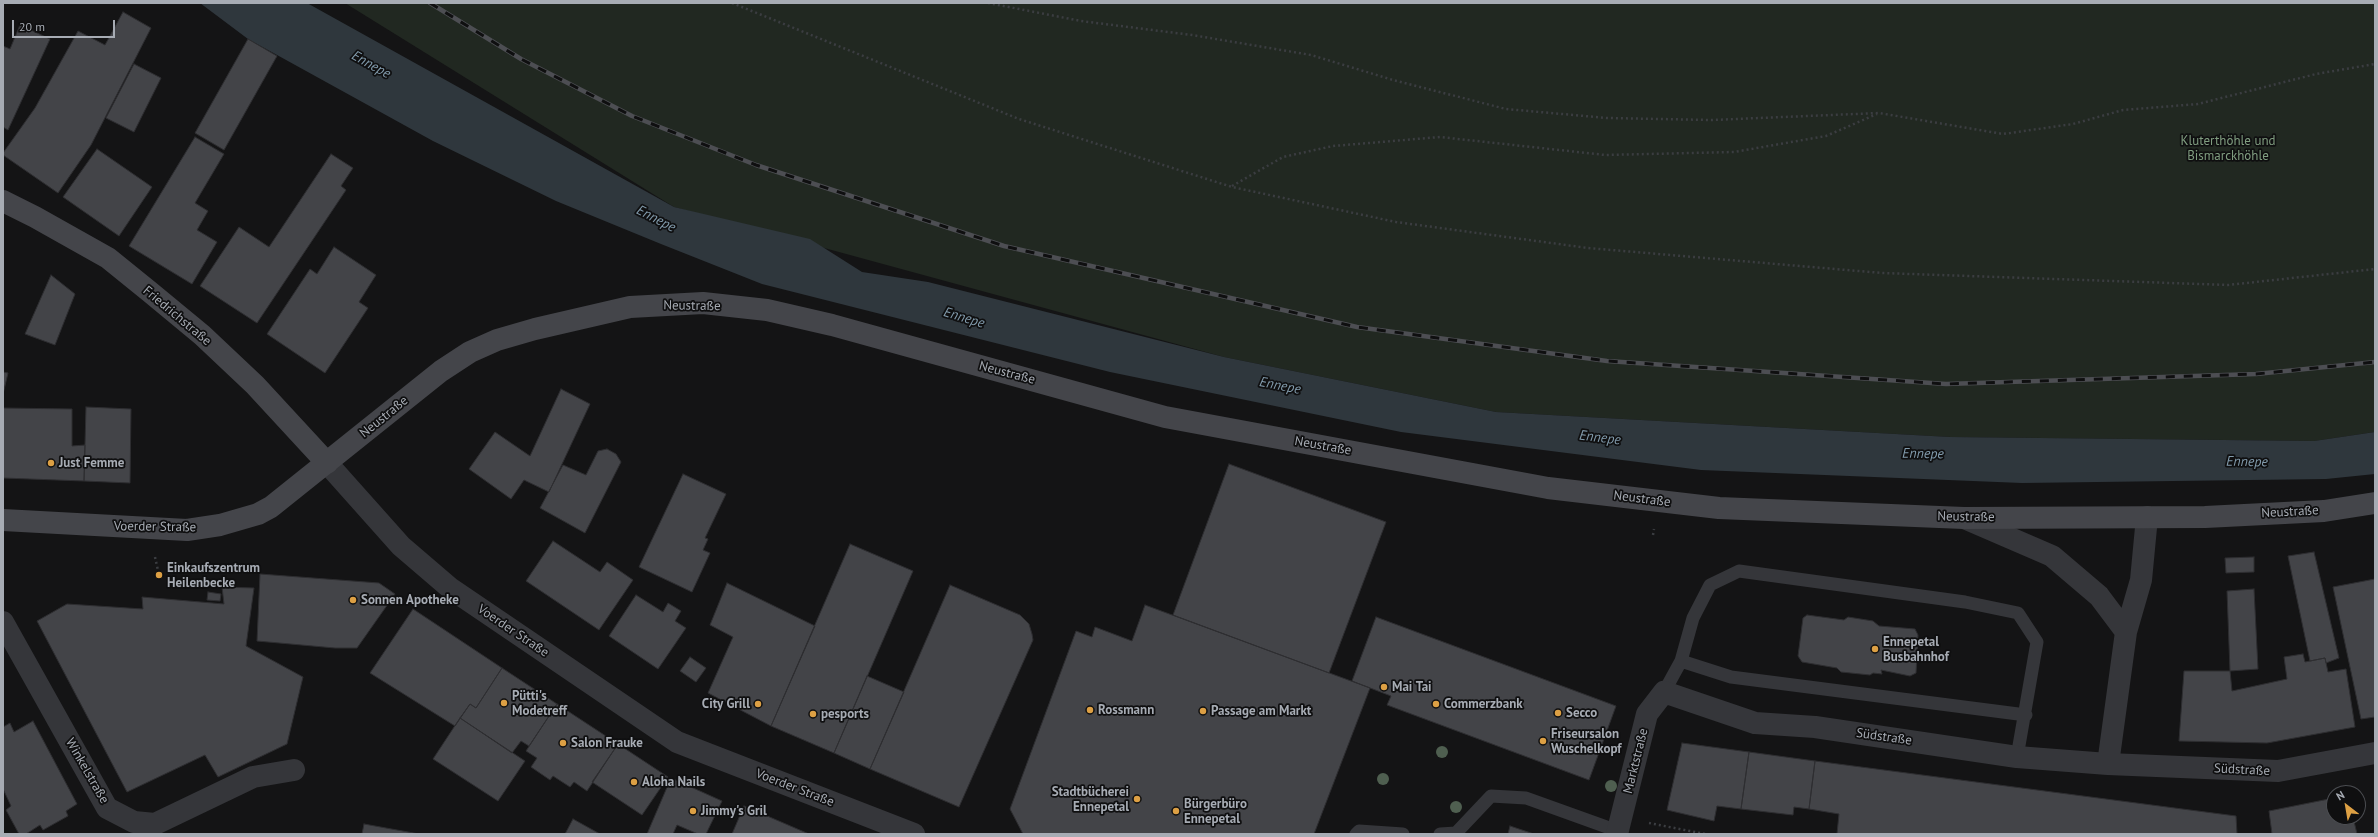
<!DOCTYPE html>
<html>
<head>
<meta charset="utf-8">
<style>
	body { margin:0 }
	#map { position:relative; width:2378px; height:837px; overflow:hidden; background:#141415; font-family:"PT Sans",sans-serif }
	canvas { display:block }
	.frame { position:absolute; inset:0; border:4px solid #a7acb4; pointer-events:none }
	.north { position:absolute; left:2326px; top:785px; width:40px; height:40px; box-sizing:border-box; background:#0f0f10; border:1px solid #4c4e52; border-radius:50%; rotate:329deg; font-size:11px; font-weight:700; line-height:16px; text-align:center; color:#a7acb4 }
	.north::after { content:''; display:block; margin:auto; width:14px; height:18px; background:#dda044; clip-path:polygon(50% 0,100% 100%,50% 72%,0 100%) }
	.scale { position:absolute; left:12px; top:20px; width:103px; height:18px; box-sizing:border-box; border:2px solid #a7acb4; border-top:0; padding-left:5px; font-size:12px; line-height:14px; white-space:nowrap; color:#a7acb4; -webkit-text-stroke:3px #0f0f10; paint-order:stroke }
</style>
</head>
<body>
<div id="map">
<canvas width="2378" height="837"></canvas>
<div class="frame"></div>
<div class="north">N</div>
<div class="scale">20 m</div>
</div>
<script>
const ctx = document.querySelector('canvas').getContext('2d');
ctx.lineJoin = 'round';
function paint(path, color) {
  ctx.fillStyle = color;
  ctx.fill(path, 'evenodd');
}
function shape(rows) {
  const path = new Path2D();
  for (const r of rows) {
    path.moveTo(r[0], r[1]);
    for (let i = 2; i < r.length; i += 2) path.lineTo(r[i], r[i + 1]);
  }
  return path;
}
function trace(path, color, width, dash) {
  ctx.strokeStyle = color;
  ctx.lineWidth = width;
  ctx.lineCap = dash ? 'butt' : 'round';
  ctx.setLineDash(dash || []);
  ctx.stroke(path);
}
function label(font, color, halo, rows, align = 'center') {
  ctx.font = font + ' "PT Sans",sans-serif';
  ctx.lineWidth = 3.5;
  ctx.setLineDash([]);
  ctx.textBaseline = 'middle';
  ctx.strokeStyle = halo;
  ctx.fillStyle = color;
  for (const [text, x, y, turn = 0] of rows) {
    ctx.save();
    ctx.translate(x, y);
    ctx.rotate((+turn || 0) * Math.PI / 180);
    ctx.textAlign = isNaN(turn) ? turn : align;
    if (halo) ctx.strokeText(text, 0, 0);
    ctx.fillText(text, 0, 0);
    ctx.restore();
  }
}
const green = shape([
	[345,3,2375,3,2375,432,2314,441,1950,437,1496,412,1224,357,674,207]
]);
const water = shape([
	[200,3,307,3,674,207,810,239,862,272,928,282,1224,357,1496,412,1950,437,2314,441,2375,432,2375,474,2326,479,2022,483,1701,470,1401,432,1110,372,762,284,661,244,556,201,433,141,248,39]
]);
const building = shape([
	[123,12,151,28,91,145,58,193,3,155,3,153,35,108,78,31,105,45,123,12],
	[20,25,50,39,8,130,3,127,3,46,10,49,20,25],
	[248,39,277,56,224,150,195,133,248,39],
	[134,64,161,78,134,132,106,118,134,64],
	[195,137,224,154,195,203,208,211,197,230,217,242,192,284,129,246,195,137],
	[97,149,152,187,119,236,63,197,97,149],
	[331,154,353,168,341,186,346,190,257,323,200,286,239,227,269,247,331,154],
	[334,247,376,275,359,302,368,308,325,373,267,334,310,269,317,274,334,247],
	[51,275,75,294,55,345,25,334,51,275],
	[3,372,8,373,3,394,3,372],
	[561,389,590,404,549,492,524,480,511,499,469,469,495,432,530,456,561,389],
	[86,407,131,409,130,483,84,481,86,407],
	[3,408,72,409,72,446,85,445,84,481,3,478,3,408],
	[607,449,616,454,621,462,585,533,540,508,563,465,586,475,598,451,607,449],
	[1229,464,1386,522,1329,673,1173,615,1229,464],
	[683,474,726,494,705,538,708,539,703,550,710,553,692,592,639,567,683,474],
	[553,541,600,572,607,562,633,580,599,630,526,581,553,541],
	[850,544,913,571,834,753,771,726,850,544],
	[2314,552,2339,658,2326,663,2325,658,2310,661,2288,556,2314,552],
	[2254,557,2254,572,2226,573,2225,558,2254,557],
	[260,574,379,583,395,594,357,648,335,648,257,641,260,574],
	[2375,579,2375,717,2361,719,2333,587,2375,579],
	[727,583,815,626,771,726,708,693,733,637,710,625,727,583],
	[950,585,1020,615,1029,624,1032,634,1033,640,959,807,870,769,950,585],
	[222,587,254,588,246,646,303,677,287,744,218,777,205,755,127,792,37,621,67,604,143,609,142,597,224,604,222,587],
	[2254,589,2258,669,2230,671,2227,591,2254,589],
	[208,592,221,594,220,601,207,600,208,592],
	[636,595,663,612,668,603,681,611,675,621,686,628,658,669,609,636,636,595],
	[1145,605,1370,688,1314,834,1023,834,1010,809,1076,631,1092,637,1095,627,1132,641,1145,605],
	[413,609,502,668,476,708,470,704,455,726,370,673,413,609],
	[1807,615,1844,620,1848,617,1873,621,1879,626,1915,629,1918,635,1916,673,1910,676,1881,670,1882,674,1873,673,1870,675,1841,672,1837,668,1802,662,1798,656,1803,618,1807,615],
	[1376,617,1616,706,1589,780,1387,705,1391,696,1352,681,1376,617],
	[2303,654,2305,662,2325,658,2328,672,2346,669,2355,727,2267,743,2179,741,2184,671,2230,671,2232,691,2287,679,2284,657,2303,654],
	[690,657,706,668,696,682,680,671,690,657],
	[502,668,557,704,529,746,521,741,512,753,460,718,470,704,476,708,502,668],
	[867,676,904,692,870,769,834,753,867,676],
	[557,704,618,744,587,791,574,782,570,787,553,776,550,780,531,767,537,758,526,751,557,704],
	[460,718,525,761,498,801,433,759,460,718],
	[33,721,77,804,66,811,68,816,43,830,40,825,26,834,19,834,6,810,11,806,3,789,3,727,10,723,14,732,33,721],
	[1682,743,1749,752,1741,809,1717,806,1714,821,1667,810,1682,743],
	[618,744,668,777,642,815,592,782,618,744],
	[1749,752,1815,761,1809,809,1794,807,1793,815,1741,809,1749,752],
	[1815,761,2236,816,2237,834,1837,834,1839,814,1809,809,1815,761],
	[671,778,722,801,706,834,698,834,677,825,673,834,647,834,671,778],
	[2334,798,2334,817,2353,817,2357,834,2272,834,2269,811,2334,798],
	[744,806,809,834,732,834,744,806],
	[573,819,600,834,565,834,573,819],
	[364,824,419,834,362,834,364,824],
	[1510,826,1534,834,1508,834,1510,826]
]);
const path = shape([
	[732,3,1019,119,1232,187,1396,222,1588,248,1882,273,2228,285,2375,269],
	[988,3,1081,21,1192,35,1311,55,1393,80,1506,109,1607,118,1712,120,1879,113,2003,134,2073,124,2123,110,2198,104,2316,74,2375,64],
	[1232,186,1283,157,1333,146,1440,137,1605,155,1734,152,1826,136,1877,114],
	[1653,535,1654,529],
	[155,557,159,575],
	[1649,823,1705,834]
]);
const lane = shape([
	[1681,661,1731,677,2026,715],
	[1664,692,1681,661,1693,618,1710,585,1739,571,1965,602,2018,613,2037,642,2017,757],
	[1356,834,1359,831,1403,834],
	[1440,834,1456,833,1491,796,1526,798,1618,831]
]);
const street = shape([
	[327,463,401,546,450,588,677,742,914,834],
	[1964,518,2052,556,2099,596,2126,632],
	[3,622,107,808,134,822,155,824,253,777,294,770],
	[2108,764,2126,632,2141,580,2147,517],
	[1617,834,1647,714,1664,692,1755,723,1815,727,2017,757,2108,764,2278,771,2375,753]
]);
const secondary = shape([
	[3,201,35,217,108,258,150,292,202,335,255,385,327,463],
	[3,520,187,530,220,525,258,514,271,507,441,371,470,352,497,340,535,329,630,307,703,303,767,310,832,325,1165,417,1548,488,1659,501,1719,508,1964,518,2205,517,2324,511,2375,503]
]);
const rail = shape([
	[430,3,521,59,632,116,756,165,1004,246,1357,327,1607,361,1946,384,2256,374,2375,362]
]);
const trees = [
	[1442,752],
	[1383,779],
	[1611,786],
	[1456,807]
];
const markers = [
	[51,463,4,"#dda044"],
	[159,575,4,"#dda044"],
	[353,600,4,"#dda044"],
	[1875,649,4,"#dda044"],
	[1384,687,4,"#dda044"],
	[504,703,4,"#dda044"],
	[758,704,4,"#dda044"],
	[1436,704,4,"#dda044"],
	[1090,710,4,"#dda044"],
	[1203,711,4,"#dda044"],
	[1558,713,4,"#dda044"],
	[813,714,4,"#dda044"],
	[1543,741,4,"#dda044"],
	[563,743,4,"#dda044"],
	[634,782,4,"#dda044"],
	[1137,799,4,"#dda044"],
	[693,811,4,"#dda044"],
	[1176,811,4,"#dda044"]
];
const parkNames = [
	["Kluterthöhle und",2228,141],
	["Bismarckhöhle",2228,156]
];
const streetNames = [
	["Neustraße",692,306,1],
	["Friedrichstraße",177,316,40],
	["Neustraße",1007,373,15],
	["Neustraße",384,417,-39],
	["Neustraße",1323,446,10],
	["Neustraße",1642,499,7],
	["Neustraße",2290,512,-3],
	["Neustraße",1966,517,1],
	["Voerder Straße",155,527,1],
	["Voerder Straße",513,631,34],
	["Südstraße",1884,737,8],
	["Marktstraße",1636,761,-76],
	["Südstraße",2242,770,3],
	["Winkelstraße",87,771,60],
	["Voerder Straße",795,788,21]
];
const poiNames = [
	["Just Femme",59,463],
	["Einkaufszentrum",167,568],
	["Heilenbecke",167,583],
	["Sonnen Apotheke",361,600],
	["Ennepetal",1883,642],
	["Busbahnhof",1883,657],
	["Mai Tai",1392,687],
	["Pütti's",512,696],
	["Modetreff",512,711],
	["City Grill",750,704,"right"],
	["Commerzbank",1444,704],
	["Rossmann",1098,710],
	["Passage am Markt",1211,711],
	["Secco",1566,713],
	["pesports",821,714],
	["Friseursalon",1551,734],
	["Wuschelkopf",1551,749],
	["Salon Frauke",571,743],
	["Aloha Nails",642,782],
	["Stadtbücherei",1129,792,"right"],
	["Ennepetal",1129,807,"right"],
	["Bürgerbüro",1184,804],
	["Ennepetal",1184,819],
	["Jimmy's Gril",701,811]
];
const waterNames = [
	["Ennepe",371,65,29],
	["Ennepe",656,219,27],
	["Ennepe",964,318,17],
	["Ennepe",1280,386,11],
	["Ennepe",1600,438,7],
	["Ennepe",1923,454,1],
	["Ennepe",2247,462,1]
];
paint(green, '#212821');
paint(water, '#2f373d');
paint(building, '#434448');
trace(building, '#2e2e31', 1);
trace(path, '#3b3d41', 2.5, [2, 3]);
trace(lane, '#35363a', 13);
trace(street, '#35363a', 22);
trace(secondary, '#44454a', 22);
trace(rail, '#4d4e53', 4.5);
trace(rail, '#0f0f10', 3, [9]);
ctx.fillStyle = '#4f5f50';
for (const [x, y] of trees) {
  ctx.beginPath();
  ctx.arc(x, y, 6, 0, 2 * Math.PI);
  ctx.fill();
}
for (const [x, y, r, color] of markers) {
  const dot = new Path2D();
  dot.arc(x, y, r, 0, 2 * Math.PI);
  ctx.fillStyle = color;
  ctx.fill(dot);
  trace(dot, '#0f0f10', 1.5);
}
label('13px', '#809d80', '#0f0f10', parkNames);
label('13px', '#a7acb4', '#0f0f10', streetNames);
label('bold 13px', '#a7acb4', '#0f0f10', poiNames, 'left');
label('italic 14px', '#829bac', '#0f0f10', waterNames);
</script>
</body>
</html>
